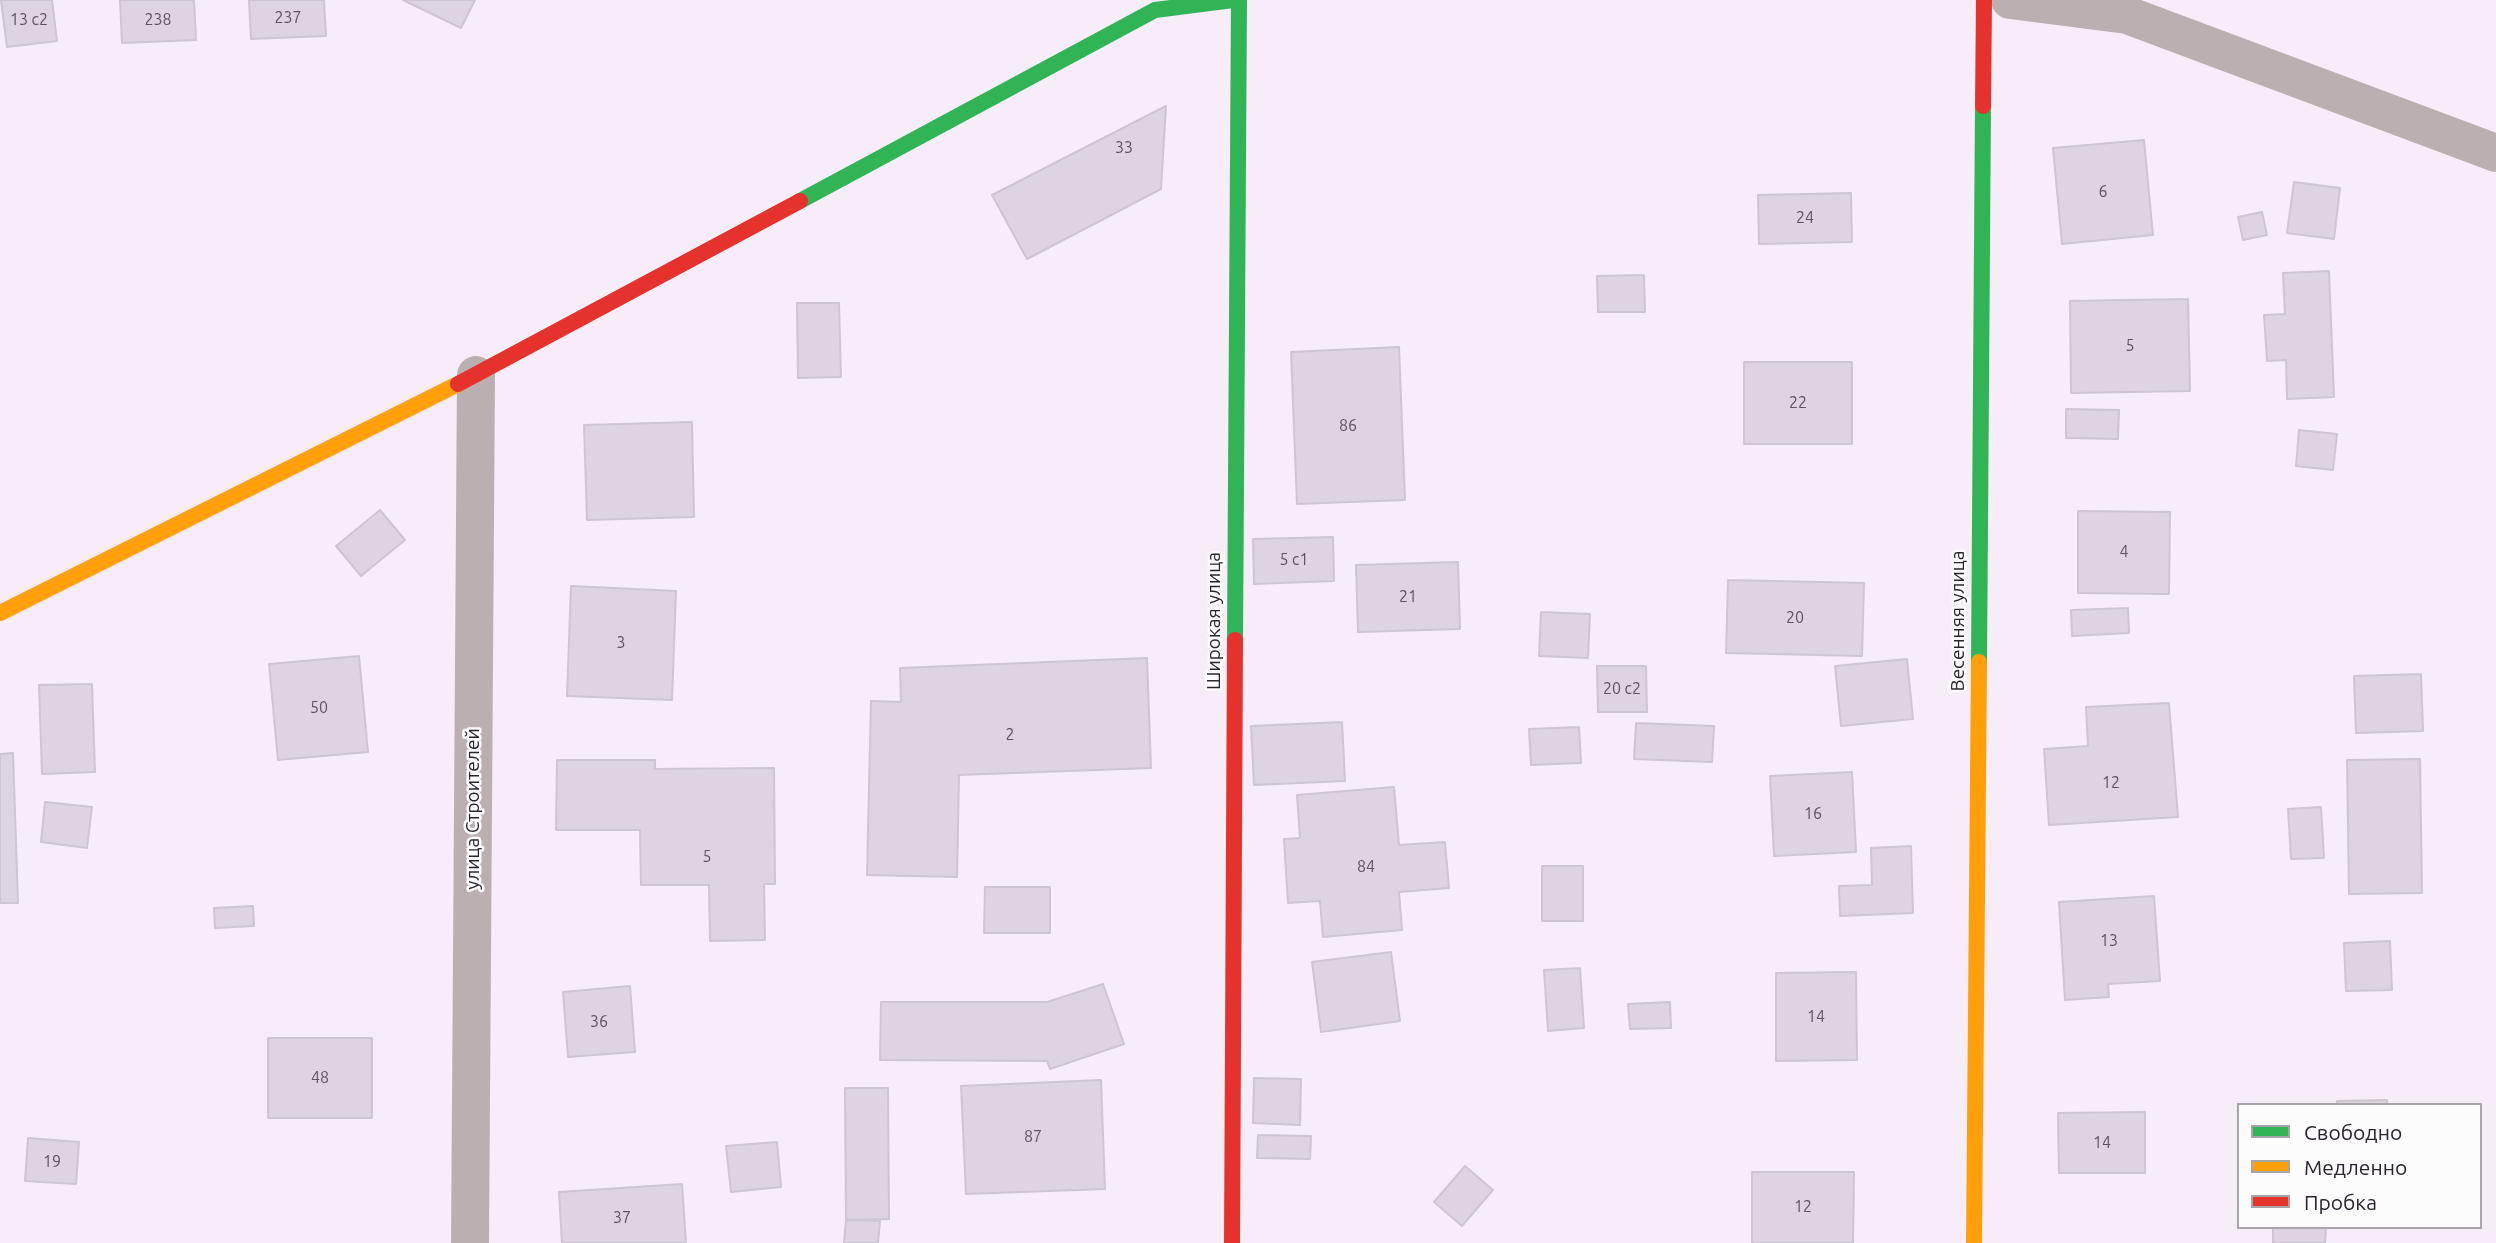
<!DOCTYPE html>
<html>
<head>
<meta charset="utf-8">
<style>
	body { margin:0 }
	#map { position:relative; width:2496px; height:1243px; overflow:hidden; background:#f6edf9; font-family:Ubuntu,sans-serif }
	canvas { display:block }
	.legend { position:absolute; left:2237px; top:1103px; width:245px; height:126px; box-sizing:border-box; background:#fcfcfc; border:2px solid #a8a5aa; margin:0; padding:9px 12px; list-style:none; font-size:21px; color:#2b232e }
	.legend li { display:flex; align-items:center; gap:14px; height:35px }
	.legend b { width:35px; border:2px solid #a8a5aa }
</style>
</head>
<body>
<div id="map">
<canvas width="2496" height="1243"></canvas>
<ul class="legend">
<li><b style="height:9px;background:#30b455"></b>Свободно</li>
<li><b style="height:9px;background:#ff9f0a"></b>Медленно</li>
<li><b style="height:9px;background:#e5322d"></b>Пробка</li>
</ul>
</div>
<script>
const ctx = document.querySelector('canvas').getContext('2d');
ctx.lineJoin = 'round';
function paint(path, color) {
  ctx.fillStyle = color;
  ctx.fill(path, 'evenodd');
}
function shape(rows) {
  const path = new Path2D();
  for (const r of rows) {
    path.moveTo(r[0], r[1]);
    for (let i = 2; i < r.length; i += 2) path.lineTo(r[i], r[i + 1]);
  }
  return path;
}
function trace(path, color, width, dash) {
  ctx.strokeStyle = color;
  ctx.lineWidth = width;
  ctx.lineCap = dash ? 'butt' : 'round';
  ctx.setLineDash(dash || []);
  ctx.stroke(path);
}
function label(font, color, halo, rows, align = 'center') {
  ctx.font = font + ' Ubuntu,sans-serif';
  ctx.lineWidth = 5;
  ctx.setLineDash([]);
  ctx.textBaseline = 'middle';
  ctx.strokeStyle = halo;
  ctx.fillStyle = color;
  for (const [text, x, y, turn = 0] of rows) {
    ctx.save();
    ctx.translate(x, y);
    ctx.rotate((+turn || 0) * Math.PI / 180);
    ctx.textAlign = isNaN(turn) ? turn : align;
    if (halo) ctx.strokeText(text, 0, 0);
    ctx.fillText(text, 0, 0);
    ctx.restore();
  }
}
const building = shape([
	[1,0,52,0,57,41,7,47,1,0],
	[120,0,194,0,196,40,122,43,120,0],
	[249,0,324,0,326,36,251,39,249,0],
	[403,0,475,0,461,28,403,0],
	[1166,106,1161,189,1027,259,992,195,1166,106],
	[2144,140,2153,235,2062,244,2053,148,2144,140],
	[2294,182,2340,188,2334,239,2287,233,2294,182],
	[1851,193,1852,242,1759,244,1758,195,1851,193],
	[2262,212,2267,235,2243,240,2238,217,2262,212],
	[2329,271,2334,397,2287,399,2286,360,2267,361,2264,315,2285,314,2283,273,2329,271],
	[1644,275,1645,312,1598,312,1597,276,1644,275],
	[2188,299,2190,391,2071,393,2070,301,2188,299],
	[797,303,839,303,841,377,798,378,797,303],
	[1399,347,1405,500,1297,504,1291,352,1399,347],
	[1744,362,1852,362,1852,444,1744,444,1744,362],
	[2066,409,2119,410,2118,439,2066,438,2066,409],
	[692,422,694,517,587,520,584,425,692,422],
	[2299,430,2337,434,2333,470,2296,466,2299,430],
	[380,510,405,540,361,576,336,546,380,510],
	[2078,511,2170,512,2169,594,2078,593,2078,511],
	[1333,537,1334,581,1254,584,1253,539,1333,537],
	[1458,562,1460,629,1358,632,1356,565,1458,562],
	[1728,580,1864,583,1862,656,1726,653,1728,580],
	[571,586,676,591,672,700,567,696,571,586],
	[2128,608,2129,633,2072,636,2071,610,2128,608],
	[1541,612,1590,614,1588,658,1539,656,1541,612],
	[359,656,368,752,278,760,269,664,359,656],
	[1147,658,1151,768,959,775,957,877,867,875,871,701,901,702,900,668,1147,658],
	[1907,659,1913,719,1841,726,1835,666,1907,659],
	[1597,666,1646,666,1647,712,1598,712,1597,666],
	[2421,674,2423,731,2356,733,2354,676,2421,674],
	[92,684,95,772,42,774,39,685,92,684],
	[2169,703,2178,817,2049,825,2044,749,2088,746,2086,707,2169,703],
	[1342,722,1345,781,1254,785,1251,726,1342,722],
	[1636,723,1714,726,1712,762,1634,759,1636,723],
	[1579,727,1581,763,1531,765,1529,729,1579,727],
	[13,753,18,903,0,903,0,754,13,753],
	[2420,759,2422,893,2349,894,2347,760,2420,759],
	[557,760,655,760,655,769,774,768,775,884,764,884,765,940,710,941,709,885,641,885,640,830,556,830,557,760],
	[1852,772,1856,852,1774,856,1770,776,1852,772],
	[1394,787,1399,845,1445,842,1449,888,1399,892,1402,930,1323,937,1320,901,1288,903,1284,839,1300,838,1297,795,1394,787],
	[45,802,92,807,87,848,41,842,45,802],
	[2321,807,2324,858,2291,859,2288,809,2321,807],
	[1911,846,1913,913,1840,916,1839,886,1872,885,1871,848,1911,846],
	[1542,866,1583,866,1583,921,1542,921,1542,866],
	[985,887,1050,887,1050,933,984,933,985,887],
	[2154,896,2160,981,2108,984,2109,997,2065,1000,2059,902,2154,896],
	[253,906,254,926,215,928,214,908,253,906],
	[2390,941,2392,990,2346,991,2344,943,2390,941],
	[1391,952,1400,1021,1321,1032,1312,962,1391,952],
	[1580,968,1584,1028,1548,1031,1544,970,1580,968],
	[1856,972,1857,1060,1776,1061,1776,973,1856,972],
	[1103,984,1124,1044,1050,1069,1047,1061,880,1060,881,1002,1047,1002,1103,984],
	[630,986,635,1052,568,1057,563,992,630,986],
	[1670,1002,1671,1028,1630,1029,1628,1004,1670,1002],
	[268,1038,372,1038,372,1118,268,1118,268,1038],
	[1254,1078,1301,1079,1300,1125,1253,1123,1254,1078],
	[1101,1080,1105,1189,966,1194,961,1086,1101,1080],
	[845,1088,888,1088,889,1219,846,1220,845,1088],
	[2387,1100,2387,1105,2337,1105,2337,1101,2387,1100],
	[2145,1112,2145,1173,2059,1173,2058,1113,2145,1112],
	[1258,1135,1311,1136,1310,1159,1257,1158,1258,1135],
	[28,1138,79,1142,76,1184,25,1181,28,1138],
	[777,1142,781,1187,731,1192,726,1146,777,1142],
	[1465,1166,1493,1190,1462,1226,1434,1202,1465,1166],
	[1752,1172,1854,1172,1853,1243,1752,1243,1752,1172],
	[682,1184,686,1243,562,1243,559,1192,682,1184],
	[846,1220,880,1221,878,1243,844,1243,846,1220],
	[2273,1227,2326,1227,2325,1243,2273,1243,2273,1227]
]);
const street = shape([
	[2010,0,2127,15,2496,153],
	[470,1243,476,375]
]);
const fast = shape([
	[800,201,1155,10,1233,0],
	[1235,640,1239,0],
	[1979,662,1983,106]
]);
const slow = shape([
	[0,613,458,384],
	[1974,1243,1979,662]
]);
const jam = shape([
	[1983,106,1984,0],
	[458,384,800,201],
	[1232,1243,1235,640]
]);
const numberNames = [
	["237",288,18],
	["13 с2",29,20],
	["238",158,20],
	["33",1124,148],
	["6",2103,192],
	["24",1805,218],
	["5",2130,346],
	["22",1798,403],
	["86",1348,426],
	["4",2124,552],
	["5 с1",1294,560],
	["21",1408,597],
	["20",1795,618],
	["3",621,643],
	["20 с2",1622,689],
	["50",319,708],
	["2",1010,735],
	["12",2111,783],
	["16",1813,814],
	["5",707,857],
	["84",1366,867],
	["13",2109,941],
	["14",1816,1017],
	["36",599,1022],
	["48",320,1078],
	["87",1033,1137],
	["14",2102,1143],
	["19",52,1162],
	["12",1803,1207],
	["37",622,1218]
];
const streetNames = [
	["Широкая улица",1214,621,-90],
	["Весенняя улица",1958,621,-90],
	["улица Строителей",473,809,-90]
];
paint(building, '#ded4e1');
trace(building, '#cdc5cf', 2);
trace(street, '#bab0b2', 38);
trace(fast, '#30b455', 16);
trace(slow, '#ff9f0a', 16);
trace(jam, '#e5322d', 16);
label('16px', '#5c535f', null, numberNames);
label('19px', '#2b232e', '#fcfcfc', streetNames);
</script>
</body>
</html>
